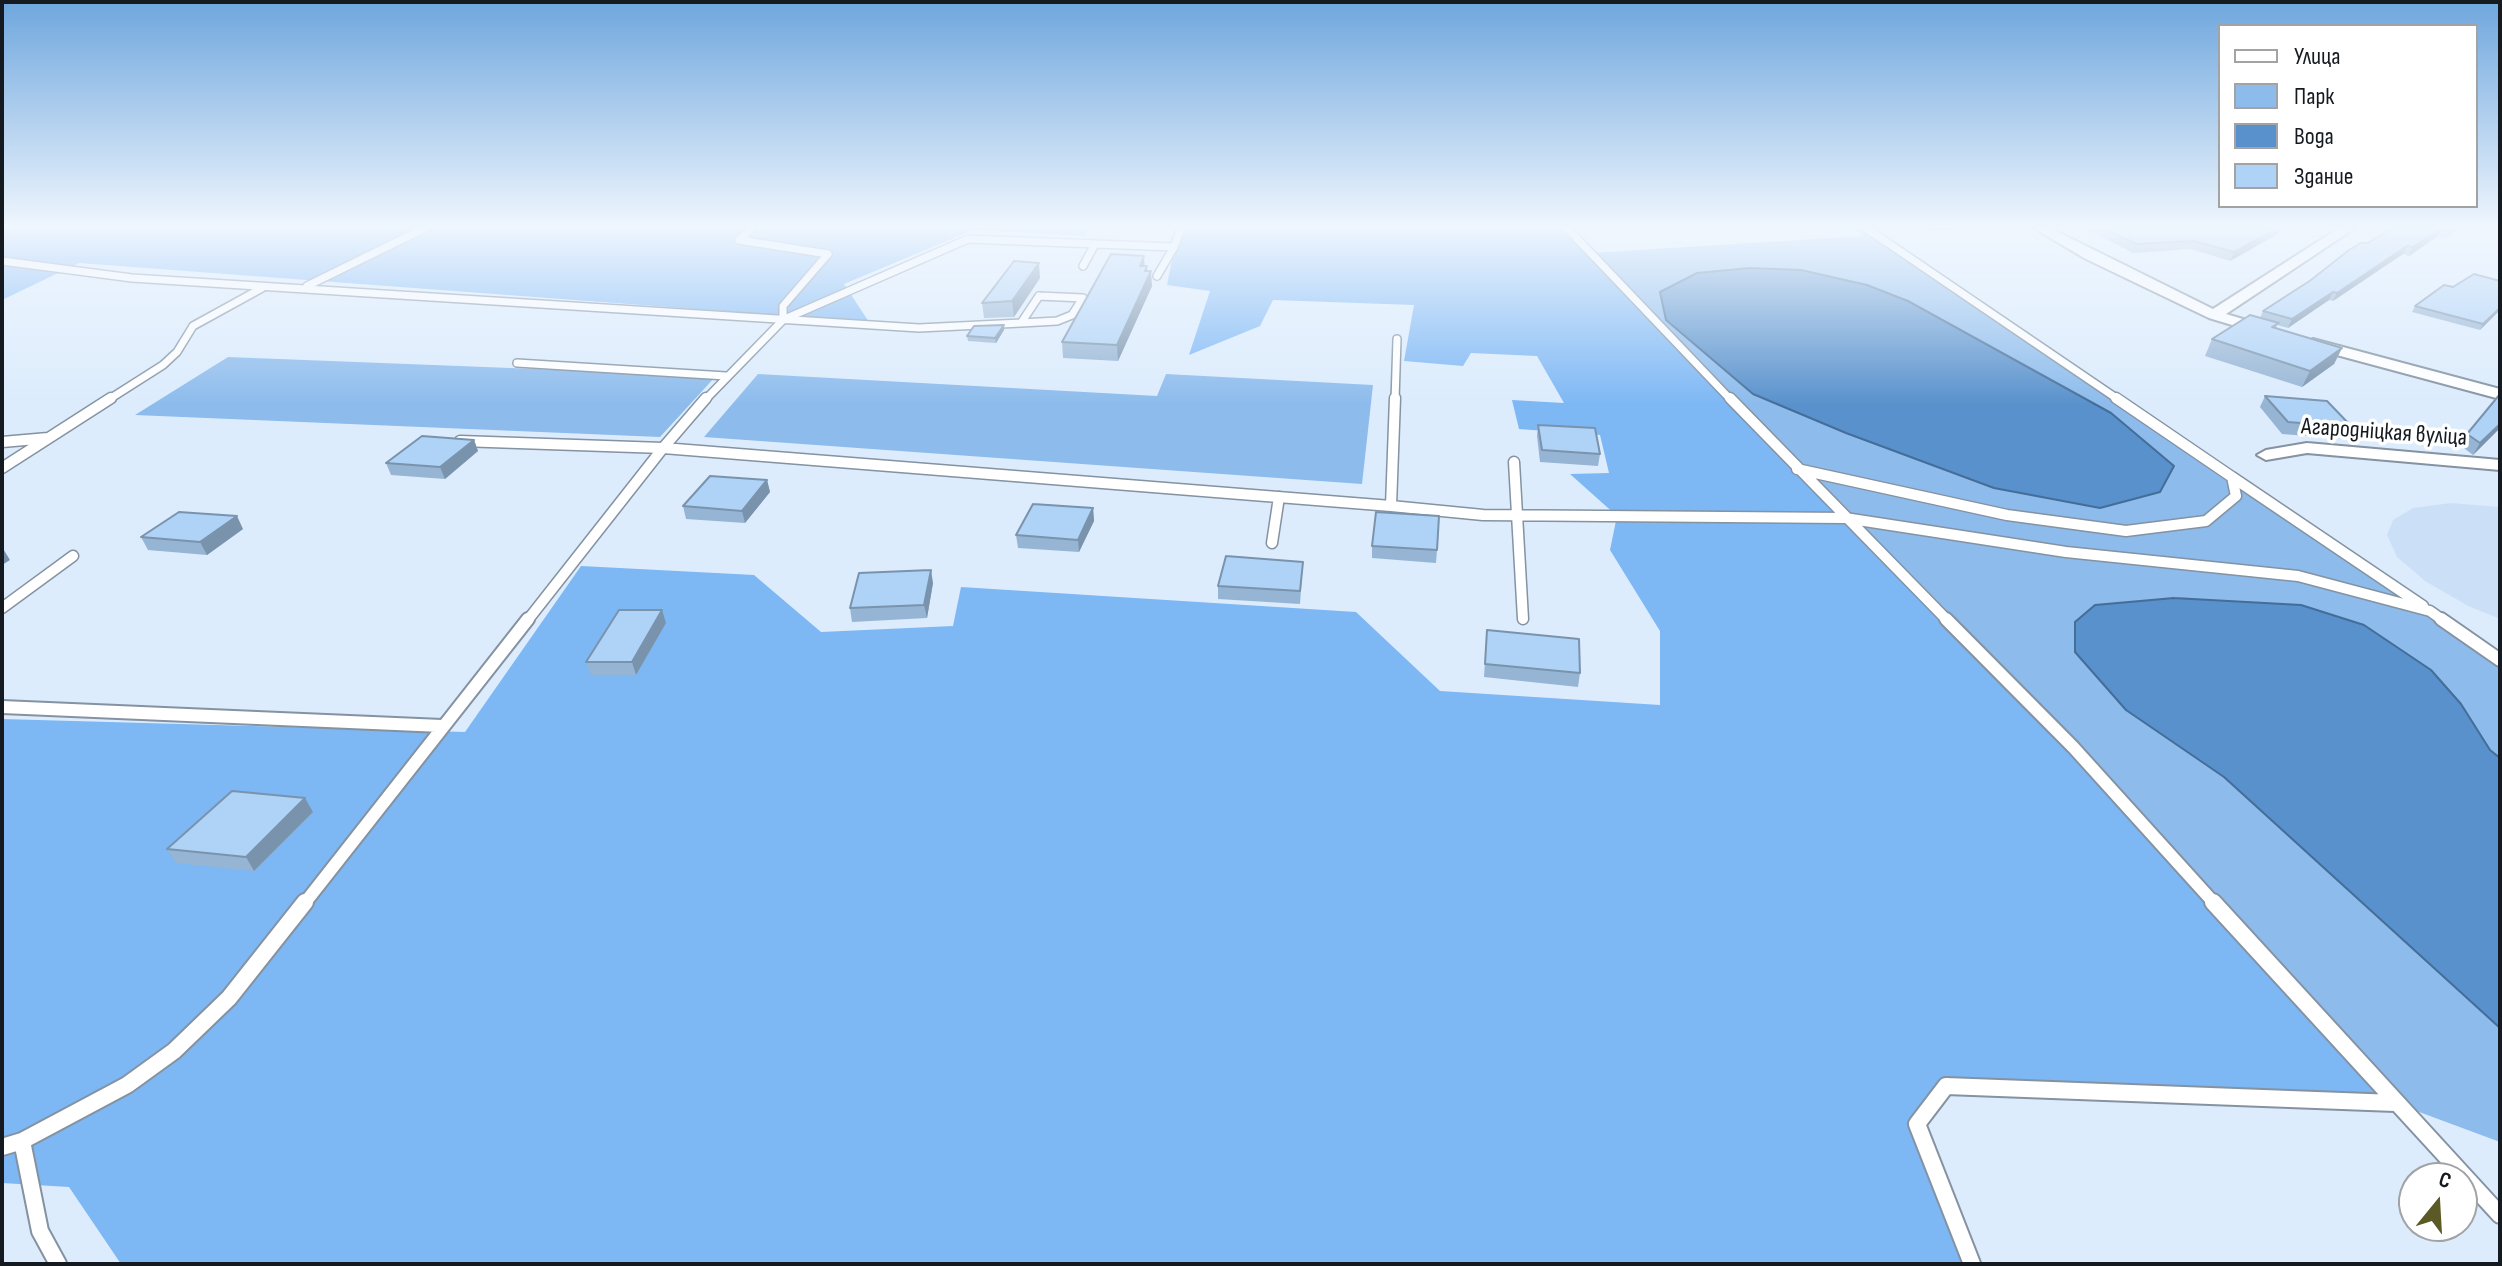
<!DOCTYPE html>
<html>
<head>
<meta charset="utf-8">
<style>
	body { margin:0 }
	#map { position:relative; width:2502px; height:1266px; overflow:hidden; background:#dcecfd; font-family:"Sofia Sans Condensed",sans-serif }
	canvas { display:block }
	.frame { position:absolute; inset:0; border:4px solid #141a1f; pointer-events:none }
	.legend { position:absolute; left:2218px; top:24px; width:260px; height:184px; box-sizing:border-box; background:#fff; border:2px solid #a1a3a5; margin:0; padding:10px 14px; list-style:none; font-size:24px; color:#141a1f }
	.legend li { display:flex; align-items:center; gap:16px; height:40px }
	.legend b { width:40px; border:2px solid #a1a3a5 }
	.north { position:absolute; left:2398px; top:1162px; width:80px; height:80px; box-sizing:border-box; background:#fff; border:2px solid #a1a3a5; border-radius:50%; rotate:18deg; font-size:22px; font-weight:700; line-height:32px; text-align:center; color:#141a1f }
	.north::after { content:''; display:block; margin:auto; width:28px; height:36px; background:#5b5925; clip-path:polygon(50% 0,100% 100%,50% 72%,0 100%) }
</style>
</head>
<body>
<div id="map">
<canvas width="2502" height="1266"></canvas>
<div class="frame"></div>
<ul class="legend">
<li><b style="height:10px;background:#fff"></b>Улица</li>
<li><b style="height:22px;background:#8cbbec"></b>Парк</li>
<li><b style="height:22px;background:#5891cc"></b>Вода</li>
<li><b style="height:22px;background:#afd2f7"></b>Здание</li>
</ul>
<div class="north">С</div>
</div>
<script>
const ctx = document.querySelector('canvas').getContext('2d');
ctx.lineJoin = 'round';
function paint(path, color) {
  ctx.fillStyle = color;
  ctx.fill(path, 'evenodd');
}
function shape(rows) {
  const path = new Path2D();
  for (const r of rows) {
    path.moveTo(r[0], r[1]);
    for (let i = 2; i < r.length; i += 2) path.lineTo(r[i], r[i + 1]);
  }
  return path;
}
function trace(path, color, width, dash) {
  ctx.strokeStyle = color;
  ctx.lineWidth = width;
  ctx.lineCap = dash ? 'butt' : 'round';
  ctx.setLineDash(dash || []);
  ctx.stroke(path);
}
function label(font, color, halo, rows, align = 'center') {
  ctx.font = font + ' "Sofia Sans Condensed",sans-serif';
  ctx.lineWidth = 7;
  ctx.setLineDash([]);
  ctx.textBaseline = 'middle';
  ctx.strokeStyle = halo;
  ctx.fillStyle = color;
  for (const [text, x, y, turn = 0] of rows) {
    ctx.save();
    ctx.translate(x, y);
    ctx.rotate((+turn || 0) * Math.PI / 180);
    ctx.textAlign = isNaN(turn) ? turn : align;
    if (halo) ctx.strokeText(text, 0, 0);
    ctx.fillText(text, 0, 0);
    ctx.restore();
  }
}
const built = shape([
	[2451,503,2500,507,2500,619,2468,606,2425,581,2397,557,2387,535,2393,520,2413,508]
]);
const green = shape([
	[1854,228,1871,228,2500,654,2500,1142,2395,1103,1591,253,1862,236],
	[228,357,716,376,660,437,135,415],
	[758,374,1157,396,1166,374,1373,385,1362,484,704,437]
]);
const forest = shape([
	[2,228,1089,228,1086,236,973,230,844,284,869,322,79,263,2,300],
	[1187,228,1568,228,2073,747,2395,1103,1946,1086,1917,1124,1972,1264,121,1264,69,1187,2,1183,2,719,465,732,581,566,754,575,821,632,953,626,961,587,1356,612,1440,691,1660,705,1660,631,1610,550,1617,516,1570,474,1609,473,1600,435,1519,429,1512,400,1564,403,1537,356,1471,353,1463,366,1404,361,1414,305,1273,300,1260,326,1189,355,1210,291,1167,285,1172,260]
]);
const water = shape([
	[1750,268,1801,270,1867,285,1908,301,2111,413,2174,466,2160,492,2100,508,1994,488,1846,433,1753,394,1666,320,1660,292,1697,273,1750,268],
	[2174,598,2301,605,2364,625,2431,670,2461,704,2490,750,2500,758,2500,1028,2224,777,2126,710,2075,652,2075,622,2095,605,2174,598]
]);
const laneFar3 = shape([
	[1567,228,1731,400],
	[1866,228,2119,400],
	[2,261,132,278,919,328,1021,323],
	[1083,266,1095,244],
	[1157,276,1174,247],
	[307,286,425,228],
	[1039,296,1083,298,1072,315,1057,321,1021,323,1039,296],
	[787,318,968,239,1174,247,1181,228],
	[517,363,726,376],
	[108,400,163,365,177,352,193,326,262,288],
	[705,400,783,320,783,306,828,254,739,240,752,228],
	[1395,400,1397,339]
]);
const laneFar2 = shape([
	[1395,398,1391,506,1483,515,1845,518,2066,552,2298,576,2430,611,2444,621],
	[1730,398,1948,621],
	[460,441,663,448,1391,506],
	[2,442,48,438],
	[1514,462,1523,619],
	[2,468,111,398],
	[1797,469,2007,515,2126,531,2206,521,2236,496,2232,477,2116,398],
	[2232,477,2423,606],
	[1272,543,1279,497],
	[2,608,73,556],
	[527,621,663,448,706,398]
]);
const laneFar1 = shape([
	[1946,619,2073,747,2215,904],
	[2441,619,2500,660],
	[2,707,442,726],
	[304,904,528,619]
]);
const lane = shape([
	[2213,902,2500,1215],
	[22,1141,127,1085,174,1051,229,998,305,902],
	[2,1147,22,1141,40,1231,58,1264],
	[1972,1264,1917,1124,1946,1086,2395,1103]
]);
const street = shape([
	[2034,228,2050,228,2213,309,2339,228,2355,228,2226,314,2270,327,2273,330,2265,335,2209,318,2084,258,2034,228],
	[2313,339,2500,389,2500,399,2307,347,2305,344,2313,339],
	[2307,443,2500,460,2500,470,2307,453,2266,460,2257,455,2266,450,2307,443]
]);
const wall = shape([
	[1923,228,1984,228,1929,231],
	[2084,228,2281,228,2278,234,2230,261,2191,249,2133,253],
	[2392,228,2459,228,2445,238,2438,236,2409,256,2403,254,2333,301,2329,300,2288,328,2277,325,2276,328,2342,348,2334,364,2302,387,2205,356,2212,339,2260,318,2263,311],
	[1145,266,1152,286,1118,361,1063,358,1062,342],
	[1040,278,1014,317,984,318,982,303],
	[2415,306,2500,310,2480,330,2412,312],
	[1004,330,996,343,968,341,967,336],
	[2500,394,2500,428,2473,455,2460,445,2467,434],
	[2265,396,2352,427,2346,439,2282,434,2260,407],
	[1538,425,1600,454,1598,466,1540,462,1537,436],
	[474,440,478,451,445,479,391,475,386,463],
	[767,480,770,492,745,523,686,519,683,506],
	[1093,508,1094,521,1079,552,1018,548,1016,535],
	[243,529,207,555,148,550,141,537],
	[1372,546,1437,550,1436,563,1372,558],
	[1303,562,1300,604,1218,599,1218,586],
	[933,583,927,618,852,622,850,608],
	[666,623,636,675,591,675,586,662],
	[1487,630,1580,673,1578,687,1484,677],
	[313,812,254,871,176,863,167,849]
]);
const shadedWall = shape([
	[2277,228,2281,228,2278,234,2230,261,2234,252],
	[2442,228,2438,236,2409,256,2413,247],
	[2452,228,2459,228,2445,238,2449,230],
	[2407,246,2403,254,2333,301,2337,293],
	[1144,256,1145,270,1147,266,1147,279,1151,271,1152,286,1118,361,1117,345,1140,266],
	[1039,263,1040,278,1014,317,1012,301],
	[2333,292,2329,300,2288,328,2292,319],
	[2500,308,2500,310,2480,330,2483,324],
	[1004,325,1004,330,996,343,995,338],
	[2342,348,2334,364,2302,387,2310,371],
	[2500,424,2500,428,2473,455,2480,443],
	[474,440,478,451,445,479,440,467],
	[767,480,770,492,745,523,742,511],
	[1093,508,1094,521,1079,552,1078,540],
	[237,516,243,529,207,555,200,542],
	[2,547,10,560,2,565],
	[931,570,933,583,927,618,924,605],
	[662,610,666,623,636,675,632,662],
	[305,798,313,812,254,871,246,857]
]);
const building = shape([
	[2104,228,2277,228,2234,252,2194,241,2136,244,2104,228],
	[2392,228,2452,228,2449,230,2442,228,2413,247,2407,246,2337,293,2333,292,2292,319,2263,311,2311,280,2349,250,2361,243,2368,243,2392,228],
	[1111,254,1144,256,1140,266,1147,266,1145,271,1151,271,1117,345,1062,342,1111,254],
	[1014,261,1039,263,1012,301,982,303,1014,261],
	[2474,274,2500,281,2500,308,2483,324,2415,306,2444,285,2453,287,2474,274],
	[2250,315,2279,323,2272,327,2342,348,2310,371,2212,339,2250,315],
	[1004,325,995,338,967,336,974,326,1004,325],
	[2500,394,2500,424,2480,443,2467,434,2500,394],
	[2265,396,2327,401,2352,427,2288,422,2265,396],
	[1538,425,1595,428,1600,454,1542,450,1538,425],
	[422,436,474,440,440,467,386,463,422,436],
	[710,476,767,480,742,511,683,506,710,476],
	[1033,504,1093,508,1078,540,1016,535,1033,504],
	[179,512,237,516,200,542,141,537,179,512],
	[1376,512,1439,516,1437,550,1372,546,1376,512],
	[1226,556,1303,562,1300,591,1218,586,1226,556],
	[931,570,924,605,850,608,859,573,931,570],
	[619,610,662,610,632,662,586,662,619,610],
	[1487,630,1579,639,1580,673,1485,664,1487,630],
	[232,791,305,798,246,857,167,849,232,791]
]);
const streetNames = [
	["Агародніцкая вуліца",2384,433,4]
];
paint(built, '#cbe0f7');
paint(green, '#8cbbec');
paint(forest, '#7db7f4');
paint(water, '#5891cc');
trace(water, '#446d98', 2);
trace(laneFar3, '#8492a1', 10);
trace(laneFar2, '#8492a1', 13);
trace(laneFar1, '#8492a1', 16);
trace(lane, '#8492a1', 20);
trace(street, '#8492a1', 4);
trace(laneFar3, '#fff', 7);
trace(laneFar2, '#fff', 10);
trace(laneFar1, '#fff', 12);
trace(lane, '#fff', 16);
paint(street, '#fff');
paint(wall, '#96b5d4');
paint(shadedWall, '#7a93ad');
paint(building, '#afd2f7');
trace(building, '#7a93ad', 2);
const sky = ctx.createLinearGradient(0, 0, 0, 405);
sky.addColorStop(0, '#6ea6dd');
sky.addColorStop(0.56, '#eff6fe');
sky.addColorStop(1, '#eff6fe00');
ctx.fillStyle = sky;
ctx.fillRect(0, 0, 2502, 405);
label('24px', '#141a1f', '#fff', streetNames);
</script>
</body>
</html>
